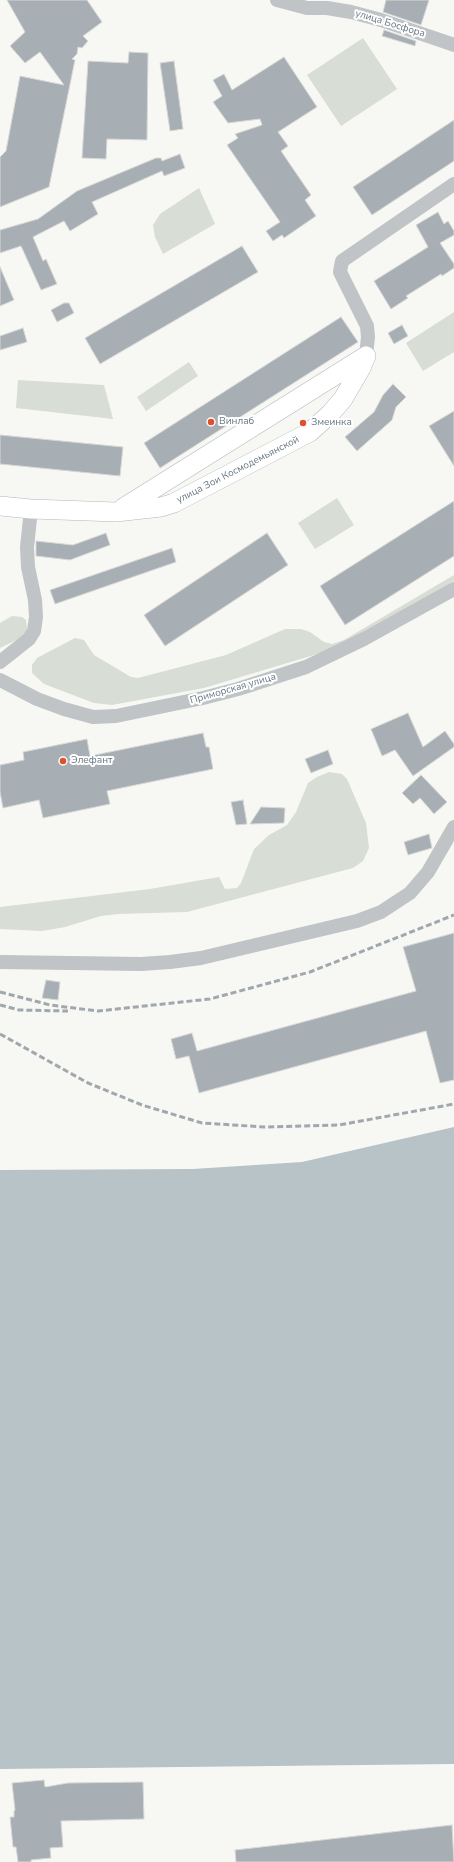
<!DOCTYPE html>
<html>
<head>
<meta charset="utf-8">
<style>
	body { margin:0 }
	canvas { display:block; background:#f7f7f4 }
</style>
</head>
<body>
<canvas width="454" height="1862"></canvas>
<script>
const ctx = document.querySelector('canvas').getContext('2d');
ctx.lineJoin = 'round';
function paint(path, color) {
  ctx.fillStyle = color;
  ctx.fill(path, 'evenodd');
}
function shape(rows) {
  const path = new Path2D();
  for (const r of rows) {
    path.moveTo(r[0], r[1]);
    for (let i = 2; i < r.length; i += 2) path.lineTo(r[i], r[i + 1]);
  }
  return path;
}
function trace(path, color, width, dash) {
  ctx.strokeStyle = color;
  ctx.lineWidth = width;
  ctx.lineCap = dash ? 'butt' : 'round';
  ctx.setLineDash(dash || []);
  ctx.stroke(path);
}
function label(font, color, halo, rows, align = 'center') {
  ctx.font = font + ' "Nunito Sans",sans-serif';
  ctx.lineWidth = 4;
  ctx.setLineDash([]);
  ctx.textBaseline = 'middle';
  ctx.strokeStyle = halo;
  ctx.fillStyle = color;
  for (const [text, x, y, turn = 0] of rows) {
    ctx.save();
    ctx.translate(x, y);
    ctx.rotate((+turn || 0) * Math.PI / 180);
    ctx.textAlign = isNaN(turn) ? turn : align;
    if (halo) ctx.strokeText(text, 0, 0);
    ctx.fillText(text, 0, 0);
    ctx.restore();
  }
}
const green = shape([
	[363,38,397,89,341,126,307,75],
	[199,188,215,224,163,254,155,237,153,225,160,214],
	[454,312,454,352,423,371,406,343],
	[189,362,198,376,146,411,137,397],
	[18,380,104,385,113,419,16,408],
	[337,498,354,525,315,549,298,523],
	[454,575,454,581,376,627,334,649,204,688,112,705,94,703,44,684,32,673,32,665,37,658,75,638,84,640,94,655,131,677,138,678,226,655,285,629,301,629,310,632,324,642,332,644,344,640],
	[12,616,22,617,26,620,27,628,25,636,0,648,0,623],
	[329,772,342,774,347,779,366,823,369,848,363,861,353,868,187,912,118,914,101,916,65,927,42,931,0,929,0,907,150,889,219,877,225,889,237,888,241,883,254,849,269,835,287,825,296,812,308,783,317,777]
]);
const water = shape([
	[454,1127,454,1764,0,1769,0,1170,193,1169,302,1162]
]);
const building = shape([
	[7,0,87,0,102,22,83,36,88,41,82,48,78,47,77,54,72,59,75,60,49,187,0,207,0,157,6,151,20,76,64,85,40,52,25,63,10,46,25,32,7,0],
	[386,0,429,0,421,25,383,12,386,0],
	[384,30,416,41,415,46,382,36,384,30],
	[129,52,148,53,147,140,107,139,106,159,82,158,88,61,128,63,129,52],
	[284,57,317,107,278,132,288,146,281,151,311,195,305,200,316,216,284,238,282,235,273,241,266,231,280,222,227,145,238,138,235,134,262,125,260,119,228,123,213,102,222,96,213,80,224,74,232,90,284,57],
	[174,61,183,129,170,131,160,63,174,61],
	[454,120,454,161,372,215,353,187,454,120],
	[180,154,185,168,164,176,162,171,92,202,98,214,70,231,64,221,33,237,43,261,46,259,57,284,41,290,21,246,0,253,0,230,38,219,77,191,156,158,161,158,162,161,180,154],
	[438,212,444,224,448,221,454,231,454,235,440,243,454,264,454,268,442,276,441,274,406,296,408,298,391,309,374,281,428,247,416,225,438,212],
	[242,246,258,272,100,364,85,338,242,246],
	[0,267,14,300,0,306,0,267],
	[64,303,69,303,74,313,57,322,51,310,64,303],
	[341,317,358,342,160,468,144,443,341,317],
	[402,325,408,336,394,344,388,333,402,325],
	[23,328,27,342,0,350,0,336,23,328],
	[393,384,406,397,396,407,392,420,357,451,345,437,374,412,383,395,393,384],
	[454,411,454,466,429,426,454,411],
	[0,435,123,447,120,476,0,464,0,435],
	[454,501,454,556,345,625,320,586,454,501],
	[106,533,110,545,70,560,36,556,36,541,73,545,106,533],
	[267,533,288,565,165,646,144,615,267,533],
	[172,548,176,562,55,604,50,590,172,548],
	[408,713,423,747,445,731,454,744,454,747,413,776,395,750,382,756,371,729,408,713],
	[203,733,206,747,209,747,213,769,107,791,110,804,43,818,39,800,3,808,0,792,0,765,24,760,23,752,87,739,90,756,203,733],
	[328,750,333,764,311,773,305,759,328,750],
	[421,775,447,802,434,814,420,798,413,804,402,793,421,775],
	[243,800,247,824,236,825,231,802,243,800],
	[261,807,285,808,284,823,250,824,261,807],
	[429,834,432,848,408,855,404,842,429,834],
	[454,933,454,1080,440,1083,426,1031,199,1093,189,1056,176,1059,171,1039,192,1033,197,1051,416,991,403,947,454,933],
	[46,980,60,982,58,1000,42,998,46,980],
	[44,1780,45,1787,68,1783,143,1782,144,1819,61,1821,63,1847,50,1848,51,1858,31,1860,31,1862,18,1862,16,1847,13,1847,10,1817,14,1817,14,1811,15,1810,12,1783,44,1780],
	[452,1825,454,1862,236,1862,235,1850,452,1825]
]);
const minor = shape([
	[277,0,307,8,327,8,351,12,381,20,454,45],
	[366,356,368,337,367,326,340,272,342,261,454,184],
	[0,662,29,639,34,631,36,617,35,600,28,567,27,547,31,509],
	[0,680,37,699,64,709,93,717,116,716,203,698,238,689,306,667,364,639,454,589],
	[0,962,141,964,170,962,201,958,357,921,381,912,410,893,428,872,454,827]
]);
const secondary = shape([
	[0,506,31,509,116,512,161,507,174,503,310,432,330,414,343,399,361,368,366,356],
	[123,508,366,356]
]);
const rail = shape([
	[0,992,50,1005,98,1011,210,999,310,972,454,915],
	[0,1005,19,1010,68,1011],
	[0,1034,88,1083,142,1105,202,1123,265,1127,339,1125,454,1104]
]);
const markers = [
	[211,422,4,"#dd512e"],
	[303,423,4,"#dd512e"],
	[63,761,4,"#dd512e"]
];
const streetNames = [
	["улица Босфора",390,24,17],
	["улица Зои Космодемьянской",238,470,-27],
	["Приморская улица",233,689,-16]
];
const poiNames = [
	["Винлаб",219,422],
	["Змеинка",311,423],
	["Элефант",71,761]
];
paint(green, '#d8ddd5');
paint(water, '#b7c3c7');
paint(building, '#a7afb5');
trace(building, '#d8d8d6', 1);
trace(secondary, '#b2b8bc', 20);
trace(minor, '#c0c4c7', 14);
trace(secondary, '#fff', 19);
trace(rail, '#a1a8ad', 3, [6, 3]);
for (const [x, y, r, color] of markers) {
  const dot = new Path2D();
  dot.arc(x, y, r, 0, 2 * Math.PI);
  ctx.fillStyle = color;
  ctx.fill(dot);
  trace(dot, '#fff', 1.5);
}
label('10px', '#677884', '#fff', streetNames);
label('10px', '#677884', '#fff', poiNames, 'left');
</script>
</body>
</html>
